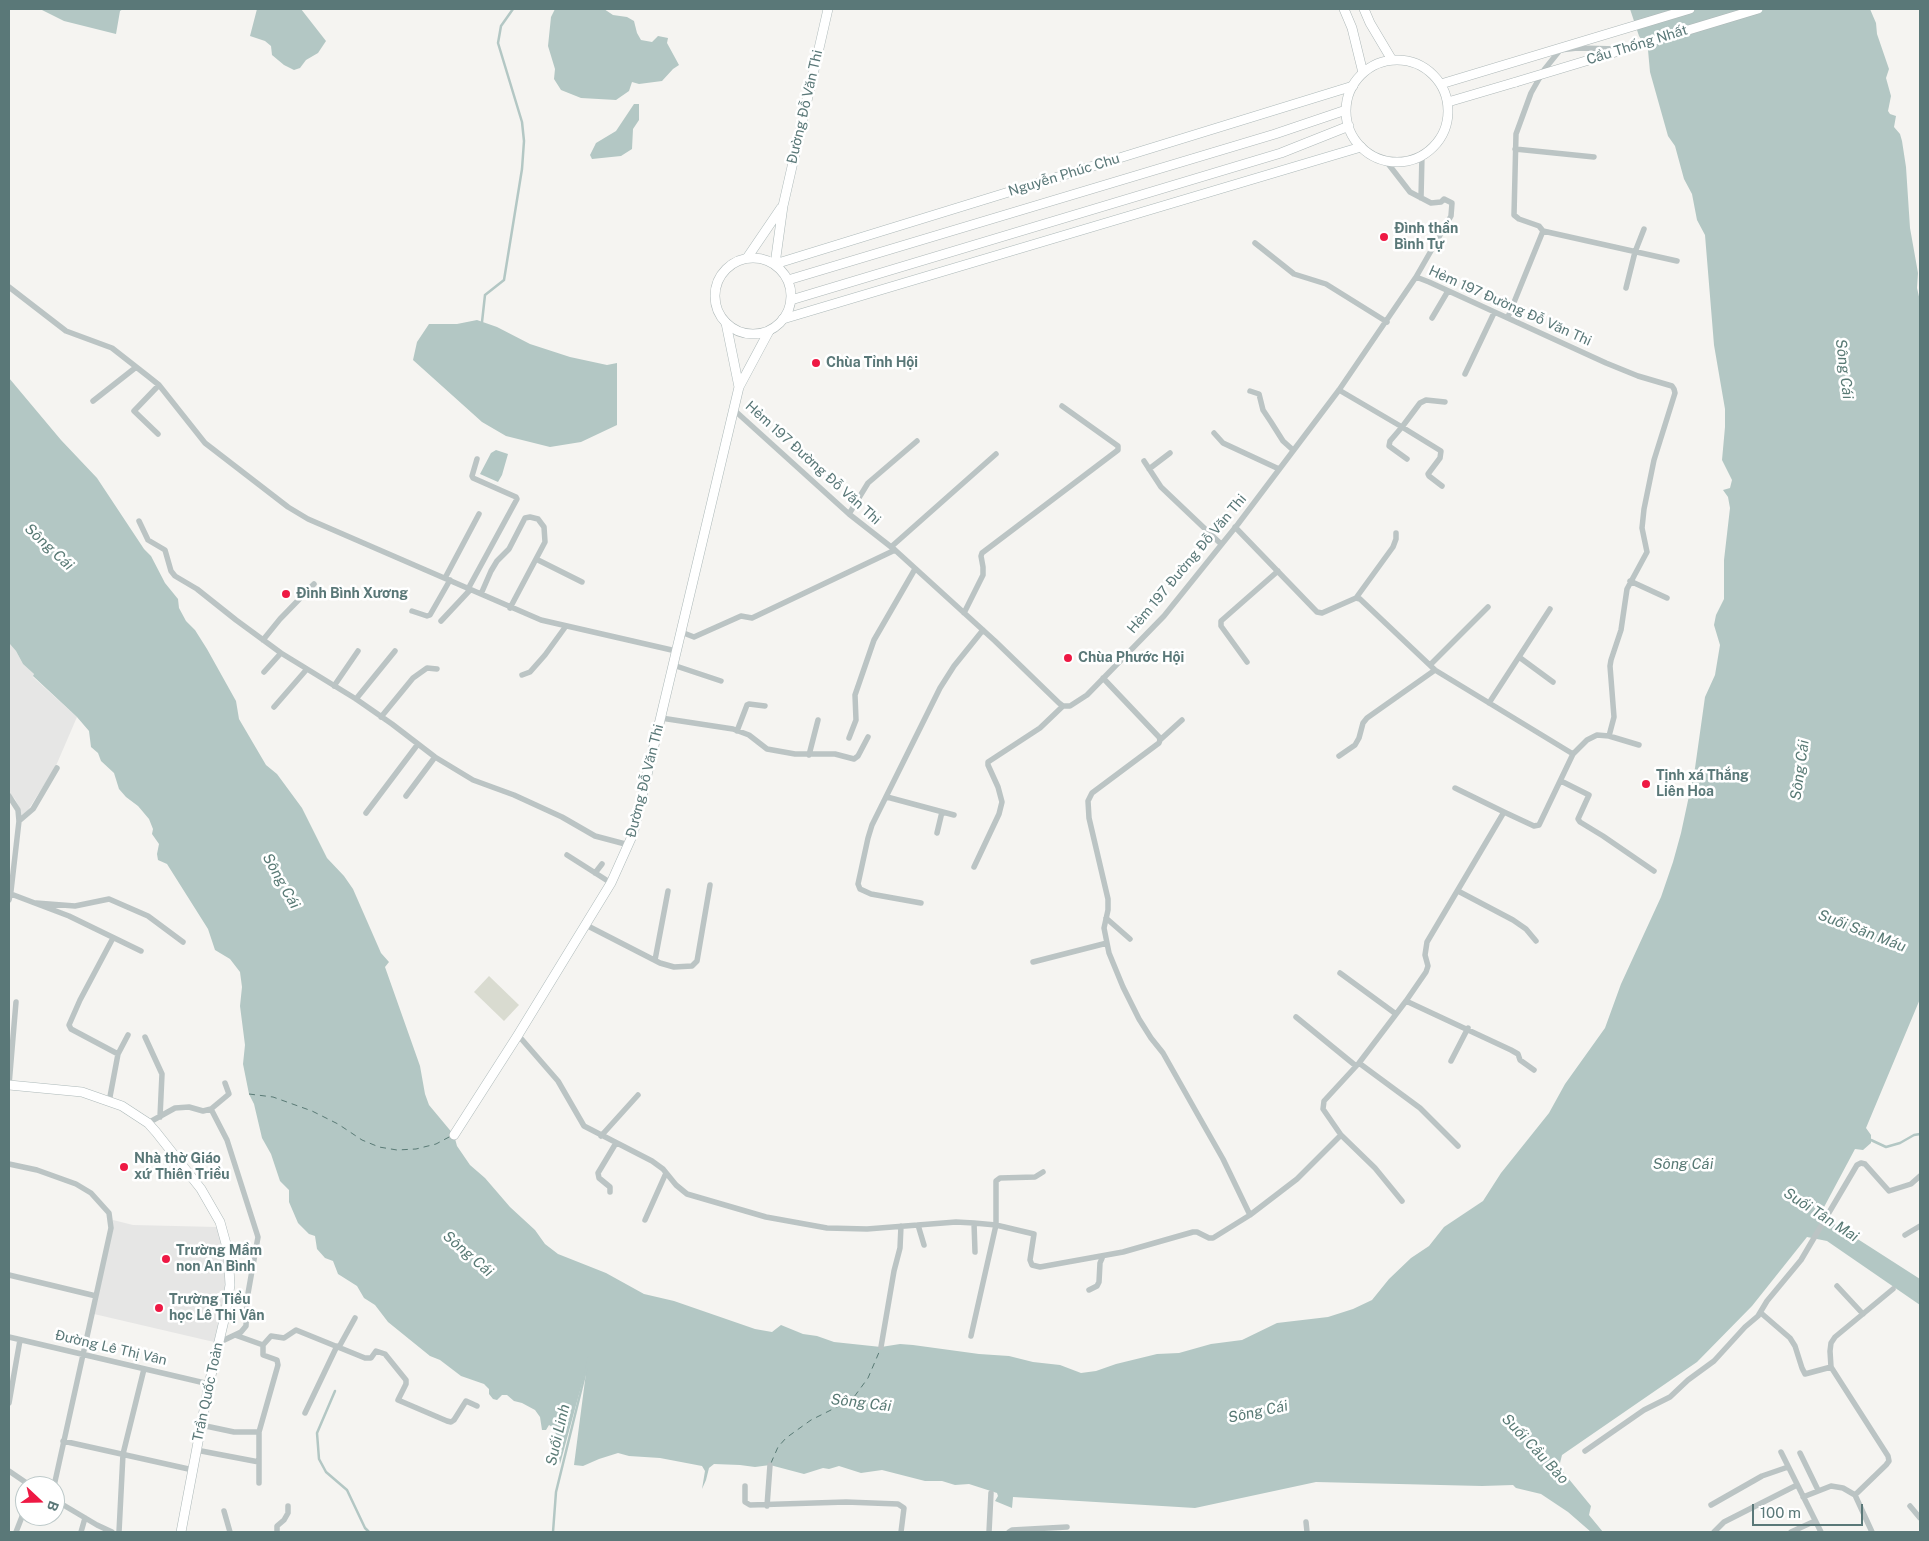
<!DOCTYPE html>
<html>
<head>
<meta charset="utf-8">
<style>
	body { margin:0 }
	#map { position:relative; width:1929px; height:1541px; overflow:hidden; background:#f5f4f1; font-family:"Public Sans",sans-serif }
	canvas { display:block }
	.frame { position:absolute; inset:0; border:10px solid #5a7878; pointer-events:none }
	.north { position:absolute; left:15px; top:1476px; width:50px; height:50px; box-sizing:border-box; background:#fff; border:1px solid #bdc9c9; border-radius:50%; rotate:111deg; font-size:14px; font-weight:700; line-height:20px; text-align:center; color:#5a7878 }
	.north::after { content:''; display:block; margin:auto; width:18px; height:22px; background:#ee1944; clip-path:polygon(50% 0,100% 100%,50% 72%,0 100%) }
	.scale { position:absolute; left:1752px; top:1504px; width:111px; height:22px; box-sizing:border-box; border:2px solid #5a7878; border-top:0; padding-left:6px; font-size:15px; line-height:18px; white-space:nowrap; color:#5a7878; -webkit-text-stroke:4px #fff; paint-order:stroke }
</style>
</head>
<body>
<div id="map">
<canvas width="1929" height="1541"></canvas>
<div class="frame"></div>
<div class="north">B</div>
<div class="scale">100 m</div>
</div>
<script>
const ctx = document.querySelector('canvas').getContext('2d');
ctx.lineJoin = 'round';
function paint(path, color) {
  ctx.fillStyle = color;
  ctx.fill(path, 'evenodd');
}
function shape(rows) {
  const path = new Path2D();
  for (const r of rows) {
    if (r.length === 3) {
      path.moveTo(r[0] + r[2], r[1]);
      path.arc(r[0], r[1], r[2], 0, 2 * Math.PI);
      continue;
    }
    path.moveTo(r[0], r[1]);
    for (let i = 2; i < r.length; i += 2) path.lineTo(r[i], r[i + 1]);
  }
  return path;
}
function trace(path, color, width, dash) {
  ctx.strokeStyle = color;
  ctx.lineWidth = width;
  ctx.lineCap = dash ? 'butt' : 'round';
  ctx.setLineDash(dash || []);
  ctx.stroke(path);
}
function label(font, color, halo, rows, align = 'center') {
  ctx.font = font + ' "Public Sans",sans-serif';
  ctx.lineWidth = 5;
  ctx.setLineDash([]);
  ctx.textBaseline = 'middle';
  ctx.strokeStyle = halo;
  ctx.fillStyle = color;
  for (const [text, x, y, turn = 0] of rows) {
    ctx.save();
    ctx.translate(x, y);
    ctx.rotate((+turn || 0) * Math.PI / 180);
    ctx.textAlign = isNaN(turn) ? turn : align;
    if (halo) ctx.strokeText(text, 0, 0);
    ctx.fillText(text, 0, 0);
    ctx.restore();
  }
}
const built = shape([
	[9,643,16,651,23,664,34,674,33,677,77,717,55,768,28,810,21,816,20,809,15,799,9,793],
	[113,1220,133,1225,217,1227,222,1241,226,1285,214,1342,94,1314]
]);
const green = shape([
	[489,976,519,1005,504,1021,474,992]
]);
const water = shape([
	[40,9,123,9,120,11,116,34,64,21],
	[257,9,301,9,326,41,318,53,306,60,300,68,294,70,284,65,272,55,271,46,265,41,250,36],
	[555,9,604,9,613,15,627,17,634,21,637,33,641,40,652,42,658,36,668,38,667,43,679,65,673,69,662,81,639,84,632,82,629,91,616,100,581,98,561,90,554,79,555,69,548,46,551,17],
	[1630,9,1870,9,1876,23,1877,34,1889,69,1886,78,1891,96,1888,111,1890,114,1896,116,1894,127,1900,134,1902,141,1906,167,1910,228,1918,273,1917,288,1920,301,1920,999,1866,1128,1871,1135,1871,1143,1863,1150,1855,1149,1823,1209,1817,1210,1816,1214,1819,1218,1828,1220,1920,1279,1920,1305,1827,1241,1807,1237,1752,1306,1697,1362,1562,1455,1559,1467,1591,1506,1589,1515,1603,1532,1591,1532,1568,1512,1541,1494,1516,1488,1513,1485,1482,1486,1316,1482,1195,1508,1013,1497,1012,1508,995,1501,998,1496,997,1493,969,1484,955,1485,942,1481,925,1481,882,1470,861,1473,839,1466,829,1469,823,1468,804,1474,770,1465,755,1467,740,1465,714,1464,709,1468,706,1480,702,1489,705,1471,702,1466,660,1458,629,1456,618,1453,599,1459,583,1466,574,1465,587,1365,560,1464,559,1457,555,1444,557,1438,554,1428,549,1425,546,1430,542,1430,540,1417,535,1410,522,1403,514,1401,507,1395,502,1395,497,1400,493,1399,489,1394,489,1389,484,1384,461,1376,440,1360,430,1356,388,1322,375,1305,364,1298,357,1286,338,1274,333,1261,325,1258,317,1249,315,1236,309,1234,298,1223,289,1202,289,1190,280,1181,271,1154,262,1138,254,1104,249,1094,243,1064,245,1045,240,1006,242,987,240,972,230,959,215,950,208,929,167,864,158,860,157,854,159,844,152,834,153,829,149,819,138,806,126,797,119,789,114,773,101,761,98,753,91,747,89,731,77,717,33,676,34,674,23,664,16,651,9,643,9,378,61,440,97,478,144,549,151,556,165,583,178,599,179,608,186,621,195,630,207,649,236,701,239,719,266,765,277,774,302,808,327,858,344,876,353,889,381,953,389,962,385,967,420,1066,425,1094,429,1105,454,1135,457,1146,470,1165,485,1178,510,1207,535,1230,545,1244,558,1254,606,1273,644,1294,674,1301,755,1329,772,1332,781,1325,803,1334,817,1336,834,1342,881,1347,900,1344,913,1345,979,1354,1009,1356,1033,1362,1060,1365,1081,1373,1096,1371,1116,1364,1157,1354,1179,1353,1211,1344,1242,1340,1277,1323,1328,1317,1353,1309,1372,1300,1389,1279,1411,1258,1429,1246,1444,1227,1483,1201,1501,1173,1549,1113,1565,1084,1605,1028,1621,984,1661,897,1673,862,1681,833,1695,768,1705,697,1715,675,1720,645,1714,625,1716,615,1724,599,1724,560,1730,508,1728,497,1723,490,1730,488,1732,480,1722,460,1725,427,1725,409,1714,345,1705,235,1697,220,1692,194,1684,179,1675,146,1668,136,1650,72,1648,50,1639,36],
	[634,104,639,104,639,120,633,129,632,149,621,156,592,159,590,155,596,143,616,131],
	[477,320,497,327,530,344,570,357,607,365,617,363,617,425,581,442,550,447,506,436,482,422,413,360,417,342,429,324,457,324],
	[496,450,508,454,502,475,498,482,480,474,491,453]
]);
const stream = shape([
	[482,322,485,295,504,280,522,169,524,141,522,122,498,43,501,26,513,9],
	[1871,1140,1886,1147,1900,1143,1914,1135,1920,1134],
	[335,1391,317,1433,319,1459,326,1472,347,1490,365,1528,369,1532],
	[553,1532,556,1492,589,1358]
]);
const ferry = shape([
	[249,1094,273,1097,312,1111,338,1124,362,1140,379,1147,397,1150,416,1149,436,1144,451,1136],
	[771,1463,778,1447,786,1438,811,1420,841,1405,854,1397,868,1378,880,1350]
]);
const street = shape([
	[1515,149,1594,157],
	[1386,161,1410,192,1431,203,1441,202,1444,199,1452,203,1451,216,1416,277],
	[1421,198,1422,155],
	[1543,231,1539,226,1519,219,1514,215,1516,134,1531,93,1544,70,1560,50,1577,48,1617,49],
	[1255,243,1294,274,1326,284,1387,322],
	[9,287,66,331,112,348,149,377,159,385,205,443,288,507,308,519,541,620,676,651],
	[1626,288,1635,252,1644,229],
	[1508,317,1543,231,1677,261],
	[1432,318,1448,291],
	[1465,374,1494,313],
	[1339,390,1402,427,1420,403,1426,400,1445,402],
	[1250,391,1259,394,1263,410,1271,422,1283,441,1293,450],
	[93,401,135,368],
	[733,409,849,514,895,550,995,641,1059,703,1063,706,1070,706,1087,695,1164,616,1238,524,1339,390,1416,277,1429,282,1606,363,1638,376,1672,386,1674,389,1675,393,1654,460,1644,509,1642,528,1647,552,1627,589,1621,630,1611,660,1610,666,1614,717,1609,736],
	[1214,433,1223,443,1279,469],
	[158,434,134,411,159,385],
	[1407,459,1389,446,1390,441,1402,427,1441,451,1440,458,1428,474,1429,476,1442,486],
	[1144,461,1161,487,1221,544],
	[1149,469,1170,453],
	[849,514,868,483,917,441],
	[139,521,148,540,165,550,171,571,175,576,197,589,236,620,281,653,356,699,392,724,435,757,473,780,514,795,562,817,595,836,629,845],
	[1235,527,1317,612,1322,613,1356,598,1360,599,1435,670,1573,754,1587,740,1597,735,1609,736,1639,745],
	[891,547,996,454],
	[536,559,582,582],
	[445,578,479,514],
	[1630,581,1667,598],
	[468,589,517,499,516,497,473,478,472,476,477,459],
	[481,594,491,571,497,561,509,549,525,518,530,517,538,519,544,527,545,542,510,608],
	[1356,598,1393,547,1396,539,1396,533],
	[412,611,427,616,430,615,450,580],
	[964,613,983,575,983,567,981,556,982,553,1118,450,1118,446,1062,406],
	[441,621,470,590],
	[681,632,694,637,741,616,752,618,895,550],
	[263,640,280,619,314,584],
	[1519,657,1553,682],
	[1247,662,1221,626,1221,621,1278,571],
	[673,665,721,681],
	[1430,665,1488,607],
	[264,672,281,653],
	[522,675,530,672,545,655,566,626],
	[334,686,358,651],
	[356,699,395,651],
	[1489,703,1550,609],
	[274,707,307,669],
	[381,717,413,678,427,668,437,669],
	[661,718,733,729,749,735,767,749,795,754,835,754,854,759,858,756,868,737],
	[737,731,747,705,749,704,765,706],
	[849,738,856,720,855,695,874,640,915,569],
	[1160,740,1182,720],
	[809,755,818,720],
	[1339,756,1355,745,1359,738,1363,723,1367,718,1435,670],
	[1561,781,1589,795,1578,819,1580,822,1603,836,1654,871],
	[1455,788,1504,812],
	[9,796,18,810,19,821,11,891,9,900],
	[406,796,435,757],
	[887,797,954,815],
	[366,813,418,744],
	[19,821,33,809,57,768],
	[937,833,942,812],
	[567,855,611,883],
	[974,867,999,814,1002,802,998,787,988,765,988,762,1040,728,1063,706],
	[595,873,602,864],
	[1458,891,1513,920,1526,929,1536,941],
	[11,894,69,916,141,951],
	[36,903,75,906,109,899,148,916,183,942],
	[921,903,871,894,860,889,858,884,868,838,872,825,940,688,954,666,983,630],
	[1106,918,1130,939],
	[586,925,660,963,674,967,692,966,697,961,710,885],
	[113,938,80,1000,69,1025,71,1029,118,1054],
	[655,960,668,891],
	[1033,962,1107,943],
	[1340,973,1396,1014],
	[1406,1001,1511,1050,1518,1054,1520,1060,1534,1070],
	[1296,1017,1356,1066],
	[518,1035,558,1081,584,1126,652,1161,663,1169,676,1185,687,1194,766,1217,827,1228,867,1229,956,1222,974,1223,975,1252],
	[145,1037,162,1074,160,1117],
	[1451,1061,1468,1028],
	[1359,1063,1420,1108,1458,1146],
	[9,1085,16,1002],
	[109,1102,118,1054,128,1035],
	[211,1109,227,1140,258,1237,247,1299,246,1326,241,1332,218,1343],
	[148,1123,175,1108,189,1107,203,1111,211,1109,229,1094,225,1083],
	[1341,1135,1375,1168,1402,1201],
	[601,1136,638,1095],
	[9,1164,37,1170,76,1184,91,1193,109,1213,111,1228,54,1486],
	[610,1192,610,1187,599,1178,598,1173,616,1143],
	[1250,1215,1297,1179,1341,1135,1323,1109,1324,1101,1359,1063,1406,1001,1426,972,1428,966,1425,955,1427,942,1504,812,1534,826,1539,825,1573,754],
	[645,1220,666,1173],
	[974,1223,996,1225,996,1181,1000,1178,1035,1177,1043,1172],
	[918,1225,924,1245],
	[1905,1235,1920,1226],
	[9,1275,96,1296],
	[1837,1286,1863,1314],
	[1089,1290,1097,1286,1099,1282,1100,1263,1103,1256],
	[1761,1313,1790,1338,1795,1346,1802,1368,1805,1374,1831,1367],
	[235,1335,263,1345],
	[971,1336,996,1225,1034,1234,1030,1260,1032,1265,1040,1267,1123,1252,1193,1232,1197,1232,1209,1238,1213,1238,1250,1215,1223,1159,1198,1115,1163,1053,1151,1038,1139,1019,1123,987,1109,953,1104,928,1108,910,1108,899,1089,818,1088,801,1092,793,1159,743,1160,740,1159,737,1103,678],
	[9,1337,209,1384],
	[339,1347,355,1318],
	[881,1347,894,1271,900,1248,901,1226],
	[9,1403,20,1340],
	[305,1413,337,1346],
	[201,1425,234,1432,259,1432,278,1365,277,1360,263,1355,263,1345,271,1336,284,1338,296,1330,365,1358,371,1358,376,1351,385,1354,406,1380,406,1384,398,1400,447,1421,451,1422,454,1420,466,1401,477,1406],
	[63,1441,193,1470],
	[196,1450,259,1462],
	[1585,1451,1644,1410,1670,1397,1688,1380,1714,1361,1745,1327,1758,1316,1767,1301,1801,1260,1857,1165,1861,1163,1865,1164,1889,1191,1911,1184,1920,1176],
	[1781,1452,1821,1532],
	[1800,1453,1818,1490],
	[9,1471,31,1486],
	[259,1483,259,1432],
	[745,1486,745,1502,750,1505,846,1502,898,1504,904,1508,901,1532],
	[1803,1497,1831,1486,1843,1488,1855,1495],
	[55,1500,97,1525,112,1532],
	[1711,1505,1762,1476,1788,1467],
	[767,1506,770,1465],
	[1910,1506,1920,1518],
	[224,1511,230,1532],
	[1306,1522,1307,1532],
	[16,1532,25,1509],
	[81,1532,85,1518],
	[119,1532,123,1454,144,1369],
	[277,1532,277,1526,284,1520,288,1513,288,1506],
	[989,1532,991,1493],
	[1009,1532,1012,1530,1067,1527],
	[1714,1532,1724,1522,1797,1485],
	[1791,1532,1815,1521],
	[1872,1532,1855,1495,1886,1465,1889,1461,1888,1456,1831,1367,1830,1351,1831,1343,1835,1337,1893,1289]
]);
const secondary = shape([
	[828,9,783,206,775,264,1353,86],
	[747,258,781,208],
	[783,319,1361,147],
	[726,323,739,387],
	[9,1085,82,1092,122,1106,148,1123,156,1132,201,1189,220,1222,228,1251,230,1285,225,1316,209,1384,181,1532],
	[454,1135,518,1035,611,883,633,834,739,387,769,331]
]);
const primary = shape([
	[1344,9,1352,28,1363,73],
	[1364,9,1370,23,1392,60],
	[1397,111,51],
	[1441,84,1690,9],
	[1448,102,1516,82],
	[753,296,38],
	[788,280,1275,134,1346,110],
	[791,300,1281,153,1349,126]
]);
const primaryBridge = shape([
	[1516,82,1758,9]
]);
const markers = [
	[1384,237,5,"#ee1944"],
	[816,363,5,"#ee1944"],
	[286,594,5,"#ee1944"],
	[1068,658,5,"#ee1944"],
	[1646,784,5,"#ee1944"],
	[124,1167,5,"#ee1944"],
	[166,1259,5,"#ee1944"],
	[159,1308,5,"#ee1944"]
];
const streetNames = [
	["Cầu Thống Nhất",1637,45,-17],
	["Đường Đỗ Văn Thi",805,107,-77],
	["Nguyễn Phúc Chu",1064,175,-17],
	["Hẻm 197 Đường Đỗ Văn Thi",1510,306,24],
	["Hẻm 197 Đường Đỗ Văn Thi",813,463,42],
	["Hẻm 197 Đường Đỗ Văn Thi",1187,564,-50],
	["Đường Đỗ Văn Thi",645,781,-76],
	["Đường Lê Thị Vân",111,1348,13],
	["Trần Quốc Toản",208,1392,-78]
];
const poiNames = [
	["Đình thần",1394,229],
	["Bình Tự",1394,245],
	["Chùa Tỉnh Hội",826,363],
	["Đình Bình Xương",296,594],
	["Chùa Phước Hội",1078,658],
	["Tịnh xá Thắng",1656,776],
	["Liên Hoa",1656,792],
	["Nhà thờ Giáo",134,1159],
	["xứ Thiên Triều",134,1175],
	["Trường Mầm",176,1251],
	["non An Bình",176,1267],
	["Trường Tiểu",169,1300],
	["học Lê Thị Vân",169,1316]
];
const waterNames = [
	["Sông Cái",1844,369,83],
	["Sông Cái",49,547,43],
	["Sông Cái",1800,770,-82],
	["Sông Cái",281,881,61],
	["Suối Săn Máu",1862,931,21],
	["Sông Cái",1683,1164],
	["Suối Tân Mai",1821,1215,33],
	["Sông Cái",468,1254,41],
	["Sông Cái",861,1403,7],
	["Sông Cái",1258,1412,-12],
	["Suối Linh",558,1435,-77],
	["Suối Cầu Bào",1535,1449,47]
];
paint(built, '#e6e6e5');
paint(green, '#d9dbd0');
paint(water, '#b3c7c4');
trace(stream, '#b3c7c4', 2.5);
trace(ferry, '#597a75', 1, [6, 5]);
trace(secondary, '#adb9b9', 10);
trace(primary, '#aeb8b8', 10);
trace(street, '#bbc4c4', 5.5);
trace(secondary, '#fff', 9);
trace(primary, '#fff', 9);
trace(primaryBridge, '#aeb8b8', 10, []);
trace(primaryBridge, '#fff', 9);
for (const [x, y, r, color] of markers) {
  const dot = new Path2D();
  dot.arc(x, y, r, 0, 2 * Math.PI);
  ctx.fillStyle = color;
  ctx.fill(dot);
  trace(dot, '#fff', 2);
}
label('14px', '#5a7878', '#fff', streetNames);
label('bold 14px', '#5a7878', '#fff', poiNames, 'left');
label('italic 15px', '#597a75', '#fff', waterNames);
</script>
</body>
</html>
